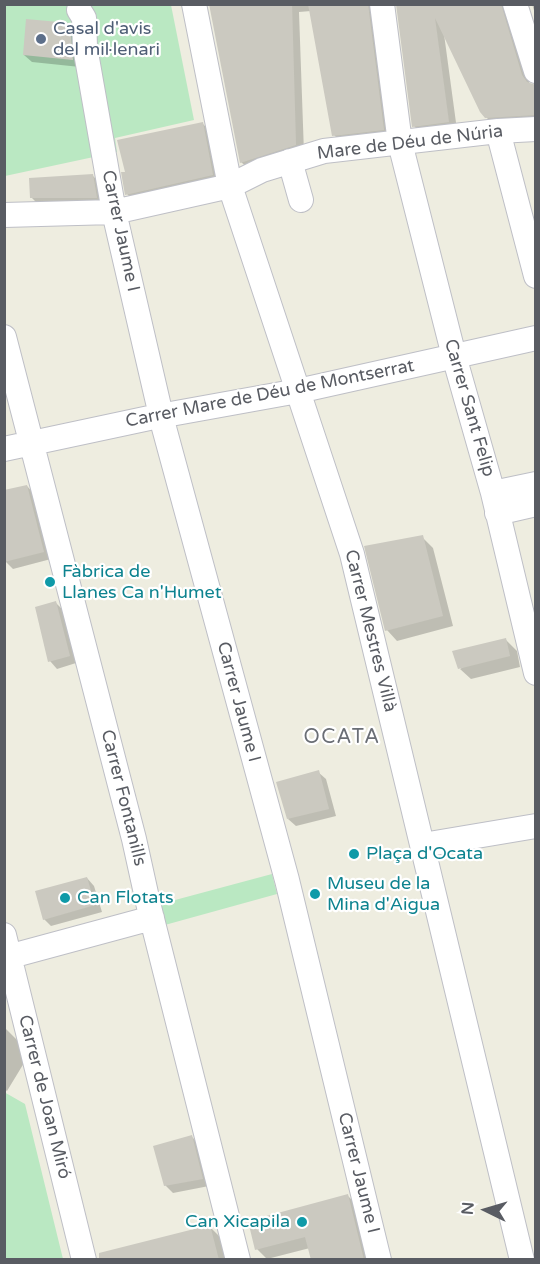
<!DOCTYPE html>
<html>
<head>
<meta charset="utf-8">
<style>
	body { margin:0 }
	#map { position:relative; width:540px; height:1264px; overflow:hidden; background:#eeede0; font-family:"Varela Round",sans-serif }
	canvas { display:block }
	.frame { position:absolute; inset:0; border:6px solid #595c63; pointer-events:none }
	.north { position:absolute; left:456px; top:1180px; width:60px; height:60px; -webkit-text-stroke:4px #fff; paint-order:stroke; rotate:275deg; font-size:16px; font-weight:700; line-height:24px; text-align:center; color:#595c63 }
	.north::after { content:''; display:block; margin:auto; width:21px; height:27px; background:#595c63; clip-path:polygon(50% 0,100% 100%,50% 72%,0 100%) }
</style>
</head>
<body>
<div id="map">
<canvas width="540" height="1264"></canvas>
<div class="frame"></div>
<div class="north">N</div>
</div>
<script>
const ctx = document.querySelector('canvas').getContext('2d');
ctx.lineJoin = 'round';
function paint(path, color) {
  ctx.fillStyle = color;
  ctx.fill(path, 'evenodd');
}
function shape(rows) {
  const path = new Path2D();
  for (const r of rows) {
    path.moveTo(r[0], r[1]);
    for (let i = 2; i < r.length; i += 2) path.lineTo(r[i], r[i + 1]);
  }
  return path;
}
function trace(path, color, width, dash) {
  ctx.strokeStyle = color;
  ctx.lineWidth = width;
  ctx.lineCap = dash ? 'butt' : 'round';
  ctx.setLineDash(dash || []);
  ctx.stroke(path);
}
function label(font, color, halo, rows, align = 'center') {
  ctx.font = font + ' "Varela Round",sans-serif';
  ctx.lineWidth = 4.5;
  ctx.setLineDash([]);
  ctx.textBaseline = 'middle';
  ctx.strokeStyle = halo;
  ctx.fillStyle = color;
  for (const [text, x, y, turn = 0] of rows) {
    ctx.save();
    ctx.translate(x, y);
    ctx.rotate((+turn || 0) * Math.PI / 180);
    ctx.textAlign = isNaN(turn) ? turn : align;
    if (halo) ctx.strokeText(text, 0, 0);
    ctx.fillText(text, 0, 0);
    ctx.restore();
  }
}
const green = shape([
	[4,5,66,5,79,10,91,5,171,5,194,120,115,138,117,152,5,176],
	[272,874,277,894,154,928,149,907],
	[4,1092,25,1104,63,1259,5,1259]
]);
const shadow = shape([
	[210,4,379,4,392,138,342,143,334,135,311,11,299,12,304,153,250,170,241,162],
	[398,4,512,4,509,18,530,85,536,91,536,124,495,126,486,117,444,34,457,130,422,134,414,126],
	[532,4,536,4,536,17],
	[69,24,77,32,80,67,32,62,24,55],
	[202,123,211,132,221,184,135,202,127,194],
	[92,175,103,186,107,208,42,208,31,197],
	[27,486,34,494,51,559,13,569,5,561],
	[422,537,433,548,453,626,397,641,387,630],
	[56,603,63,610,76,663,57,669,50,661],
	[506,640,517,651,520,667,471,679,460,669],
	[318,772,326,779,336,816,296,826,288,819],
	[87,878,94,886,102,912,51,926,44,919],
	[4,1027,22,1045,24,1063,7,1091,4,1089],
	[191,1136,199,1144,209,1186,173,1193,165,1185],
	[348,1196,358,1206,371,1260,313,1260,310,1248,267,1259,257,1249],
	[209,1226,226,1243,231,1260,103,1260]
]);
const building = shape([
	[209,4,292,4,296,145,240,163],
	[308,4,368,4,384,130,332,136],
	[396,4,501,4,522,75,527,82,536,85,536,115,485,118,480,112,435,18,449,122,412,127],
	[26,19,70,23,73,60,23,55],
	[203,122,213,175,125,195,121,172,125,172,117,140],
	[93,174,97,198,30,198,29,178],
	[27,485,44,552,4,562,4,490],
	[423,535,443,616,385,631,364,546],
	[56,601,70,656,48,662,35,607],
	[506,638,510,656,458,669,452,651],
	[319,770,329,809,287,819,276,782],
	[87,877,95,905,43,920,35,891],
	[192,1135,203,1179,164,1186,153,1146],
	[348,1194,364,1260,311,1260,305,1237,255,1250,248,1221],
	[210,1225,219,1260,99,1260,99,1253]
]);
const minor = shape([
	[194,4,230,186,352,554,522,1260],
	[382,4,400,143,454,356,493,493,536,673],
	[515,4,536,71],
	[79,10,84,18,85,47,114,212,163,424,287,880,379,1260],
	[498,131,536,276],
	[290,161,301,200],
	[4,215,114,212,230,186,262,170,324,151,498,131,536,129],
	[4,337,134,839,149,907,238,1260],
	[4,449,154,417,298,391,536,338],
	[493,493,536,484],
	[497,513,536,504],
	[423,845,536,826],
	[4,935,84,1260],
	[4,958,152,918]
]);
const markers = [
	[41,39,6,"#5c6f8a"],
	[50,582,6,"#0f9aa8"],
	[354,854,6,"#0f9aa8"],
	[315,894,6,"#0f9aa8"],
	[65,898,6,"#0f9aa8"],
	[302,1222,6,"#0f9aa8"]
];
const serviceNames = [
	["Casal d'avis",53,29],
	["del mil·lenari",53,50]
];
const streetNames = [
	["Mare de Déu de Núria",410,143,-7],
	["Carrer Jaume I",120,231,78],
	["Carrer Mare de Déu de Montserrat",270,394,-11],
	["Carrer Sant Felip",469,408,74],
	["Carrer Mestres Villà",370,631,76],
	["Carrer Jaume I",238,702,75],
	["Carrer Fontanills",123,798,76],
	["Carrer de Joan Miró",44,1097,76],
	["Carrer Jaume I",358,1173,76]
];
const cultureNames = [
	["Fàbrica de",62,572],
	["Llanes Ca n'Humet",62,593],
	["Plaça d'Ocata",366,854],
	["Museu de la",327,884],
	["Mina d'Aigua",327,905],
	["Can Flotats",77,898],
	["Can Xicapila",290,1222,"right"]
];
const neighbourhoodNames = [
	["OCATA",342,738]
];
paint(green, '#bae8c2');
paint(shadow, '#0003');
paint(building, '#cbc9c0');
trace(minor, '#bebfc6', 26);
trace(minor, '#fff', 24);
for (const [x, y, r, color] of markers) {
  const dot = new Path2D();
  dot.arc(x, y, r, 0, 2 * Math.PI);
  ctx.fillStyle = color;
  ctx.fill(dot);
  trace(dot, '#fff', 2);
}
label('18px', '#4e5e75', '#fff', serviceNames, 'left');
label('18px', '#595c63', '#fff', streetNames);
label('18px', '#0d838f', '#fff', cultureNames, 'left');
ctx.letterSpacing = '1.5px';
label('20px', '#6a6e75', '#fff', neighbourhoodNames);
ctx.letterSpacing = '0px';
</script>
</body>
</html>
